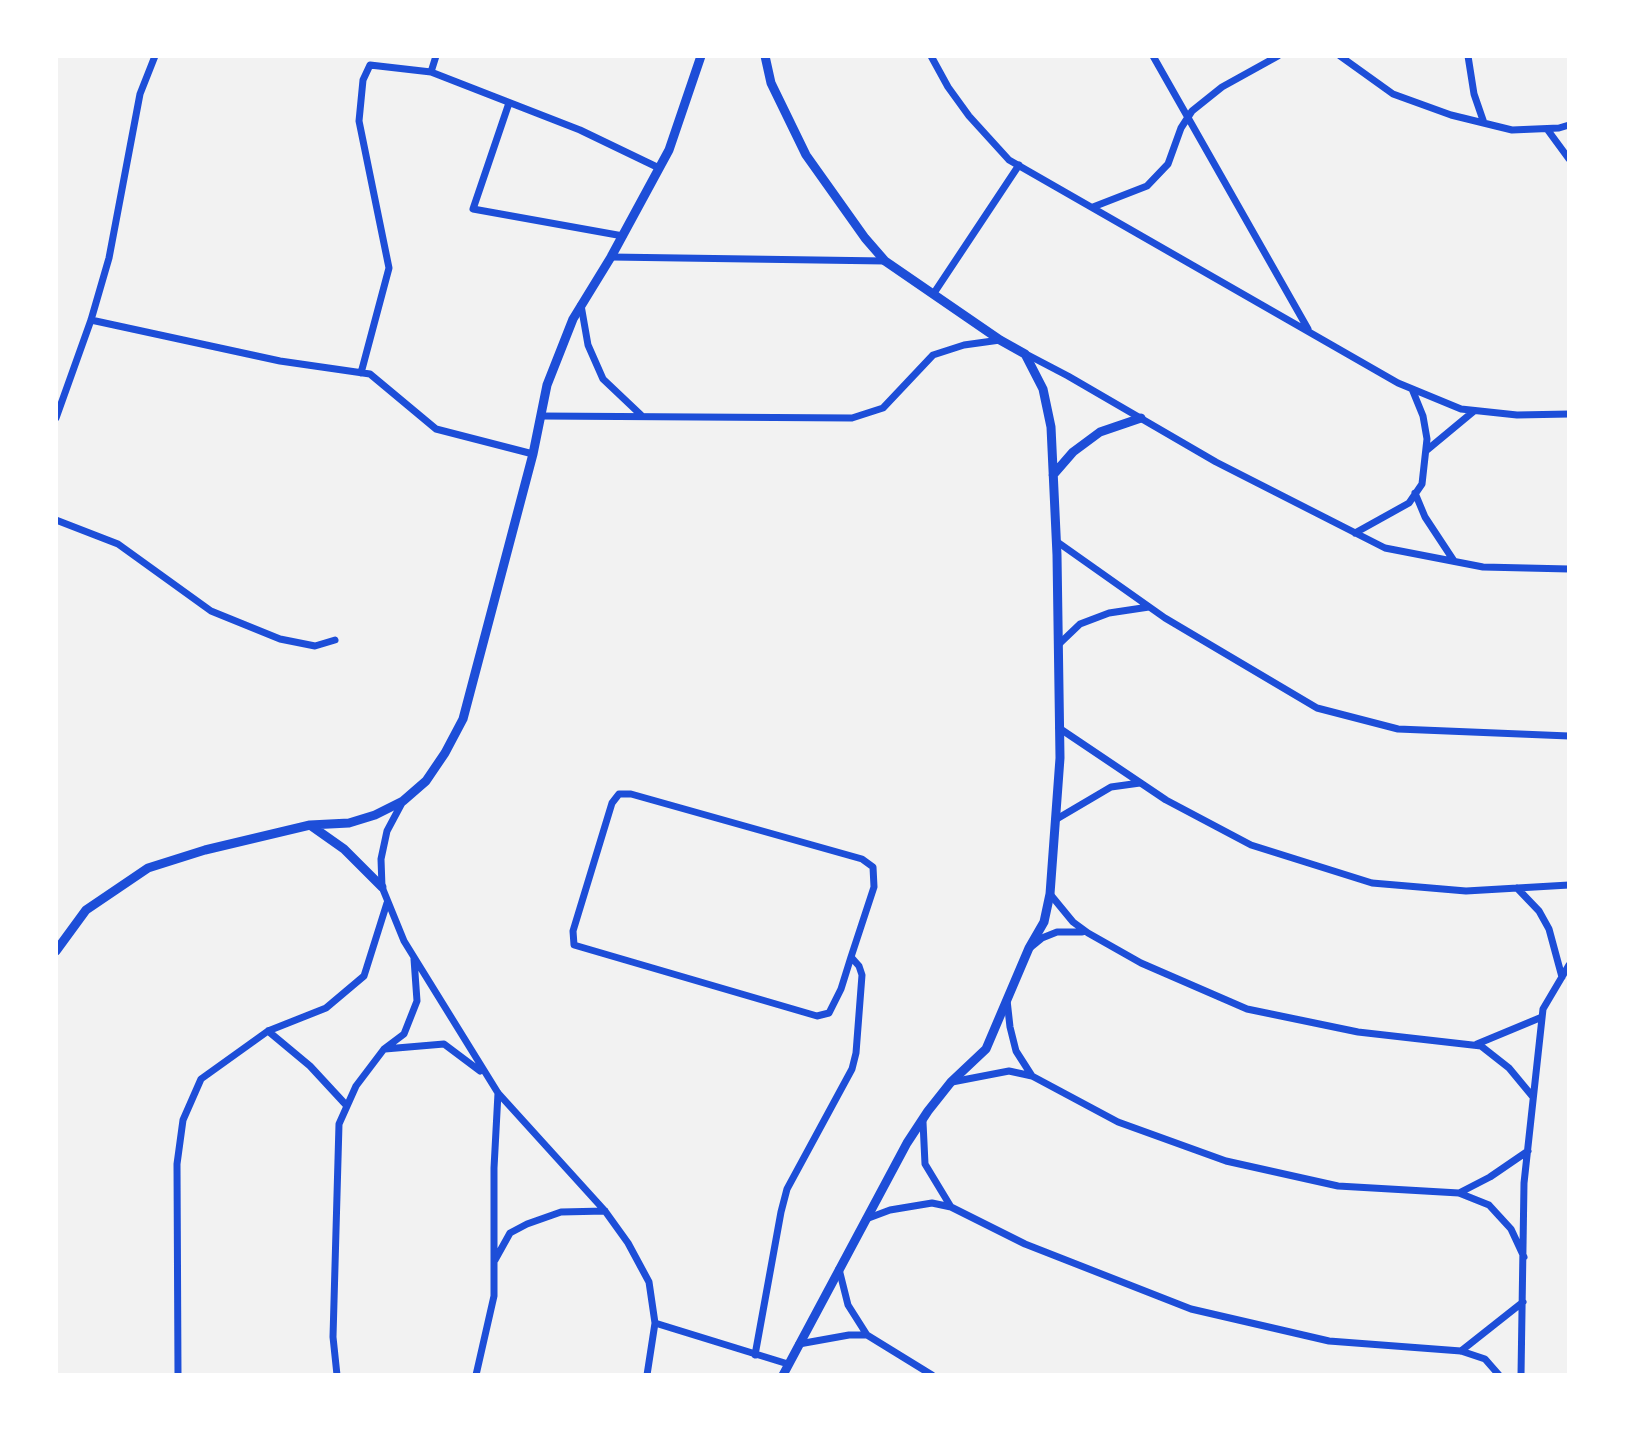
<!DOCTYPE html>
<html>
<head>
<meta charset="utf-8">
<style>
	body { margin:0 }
	#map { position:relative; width:1625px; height:1431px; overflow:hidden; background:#f2f2f2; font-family:Poppins,sans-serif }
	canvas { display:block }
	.frame { position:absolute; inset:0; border:58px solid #fff; pointer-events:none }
</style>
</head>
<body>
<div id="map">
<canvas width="1625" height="1431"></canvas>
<div class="frame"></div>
</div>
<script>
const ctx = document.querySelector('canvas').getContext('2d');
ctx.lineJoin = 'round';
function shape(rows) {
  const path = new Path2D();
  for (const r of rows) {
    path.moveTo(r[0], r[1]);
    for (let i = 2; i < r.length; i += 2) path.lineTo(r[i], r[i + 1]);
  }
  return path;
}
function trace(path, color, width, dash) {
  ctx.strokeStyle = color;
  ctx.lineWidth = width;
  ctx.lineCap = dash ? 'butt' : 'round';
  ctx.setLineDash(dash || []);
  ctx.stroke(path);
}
const minor = shape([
	[931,56,948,87,969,116,1009,160,1398,383,1461,409,1517,415,1569,414],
	[1153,56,1308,329],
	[1340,56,1393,94,1451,115,1512,130,1559,128,1569,125],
	[1468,56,1474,94,1484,123],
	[431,72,436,56],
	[509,103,473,209,623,236],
	[1547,129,1569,159],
	[1093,207,1147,186,1168,164,1181,128,1192,111,1222,87,1278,56],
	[611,257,885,261],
	[934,293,1019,165],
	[581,305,588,345,603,379,641,415],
	[91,320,280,361,370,374,436,429,533,454],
	[1026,354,1068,376,1216,462,1385,548,1483,567,1569,569],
	[361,373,389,268,359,121,363,80,370,65,431,72,580,130,659,168],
	[541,416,852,418,883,408,933,355,964,345,1000,340],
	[56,418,91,320,109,258,140,94,155,56],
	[1427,450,1474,411],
	[1415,493,1425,517,1454,561],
	[56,520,118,544,211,611,280,639,315,646,335,640],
	[1355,533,1409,503,1422,484,1427,439,1423,416,1412,389],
	[1056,541,1165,618,1317,708,1398,729,1569,736],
	[1058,645,1080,624,1109,613,1149,607],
	[1059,728,1166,800,1251,845,1372,883,1466,891,1569,885],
	[403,801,387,831,381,859,382,887,404,941,498,1093,605,1211,628,1243,649,1282,655,1323,647,1375],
	[1055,820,1111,787,1140,783],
	[1517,888,1539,911,1549,929,1562,977],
	[1050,894,1073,922,1088,933,1141,963,1247,1009,1358,1032,1481,1046,1509,1068,1533,1097],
	[1031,947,1042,938,1057,932,1082,932],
	[1007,1000,1010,1027,1016,1051,1032,1076],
	[268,1031,310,1066,347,1106],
	[1477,1044,1542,1017],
	[385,1049,444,1044,480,1071],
	[952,1082,1009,1071,1032,1076,1118,1122,1226,1161,1338,1186,1459,1193,1489,1205,1511,1229,1524,1257],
	[923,1122,925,1164,951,1207,1025,1244,1191,1309,1329,1341,1461,1351,1485,1359,1499,1375],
	[1459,1193,1490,1177,1528,1151],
	[866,1219,890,1210,932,1203,951,1207],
	[495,1260,510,1233,527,1224,561,1212,605,1211],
	[839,1269,848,1305,867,1335,932,1375],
	[655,1323,788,1364],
	[799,1344,849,1335,867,1335],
	[1461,1351,1523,1302],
	[755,1355,781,1212,787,1189,852,1069,856,1053,862,975,859,966,851,957,874,887,873,867,862,859,631,794,619,794,612,803,573,931,574,945,817,1016,829,1013,841,989,851,957],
	[178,1375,177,1164,183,1120,201,1079,268,1031,326,1008,364,976,387,903],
	[337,1375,333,1337,339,1124,356,1086,384,1049,404,1034,417,1001,414,959],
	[476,1375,494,1296,494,1168,498,1093],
	[1521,1375,1524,1183,1543,1009,1569,965]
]);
const tertiary = shape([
	[765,56,771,83,806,155,865,238,885,261,1000,340,1025,354,1043,389,1051,427,1057,555,1060,758,1050,894,1044,922,1029,948,986,1049,951,1082,928,1111,907,1143,783,1375],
	[1053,475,1073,452,1100,432,1141,418],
	[310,825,344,849,382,887],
	[56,951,86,910,148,868,205,850,310,825,349,823,375,815,403,801,426,781,445,753,463,719,533,454,547,385,573,319,611,257,669,150,701,56]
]);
trace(minor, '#1d4ed8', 7);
trace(tertiary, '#1d4ed8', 9);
</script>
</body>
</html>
